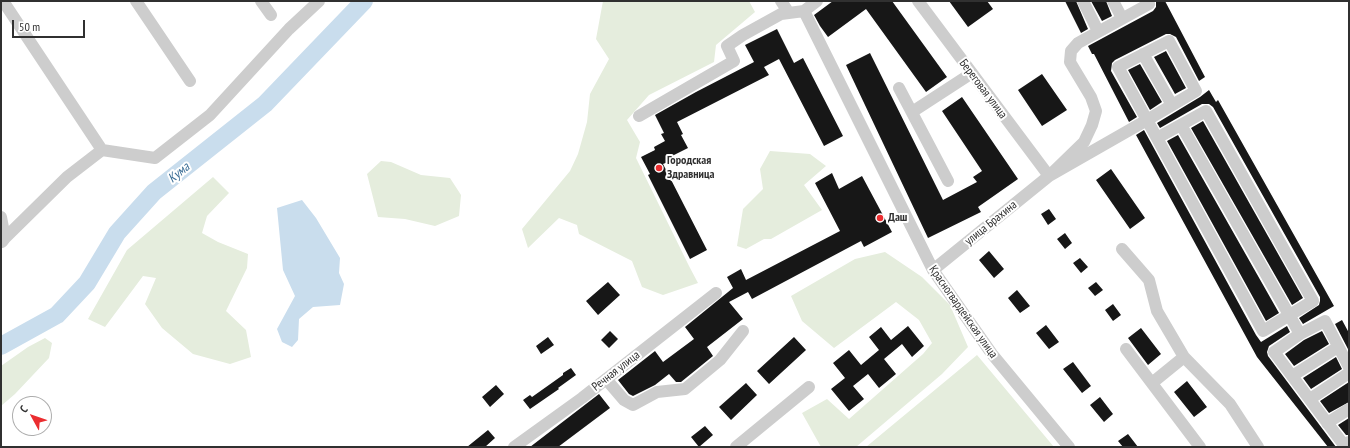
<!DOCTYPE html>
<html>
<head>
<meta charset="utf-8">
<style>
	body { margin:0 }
	#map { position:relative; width:1350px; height:448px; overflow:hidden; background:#fff; font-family:"PT Sans Narrow",sans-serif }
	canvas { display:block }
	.frame { position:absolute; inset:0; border:2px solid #303030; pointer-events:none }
	.north { position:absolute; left:12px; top:396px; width:40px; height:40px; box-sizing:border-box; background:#fff; border:1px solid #acacac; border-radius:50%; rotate:310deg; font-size:11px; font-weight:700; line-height:16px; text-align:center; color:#303030 }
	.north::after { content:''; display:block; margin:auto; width:14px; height:18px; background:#eb2d30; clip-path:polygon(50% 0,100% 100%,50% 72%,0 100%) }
	.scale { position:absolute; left:12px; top:20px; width:73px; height:18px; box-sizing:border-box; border:2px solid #303030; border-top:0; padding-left:5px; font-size:12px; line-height:14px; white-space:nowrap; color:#303030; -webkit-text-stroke:3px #fff; paint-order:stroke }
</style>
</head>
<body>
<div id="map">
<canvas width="1350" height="448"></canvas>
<div class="frame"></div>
<div class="north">С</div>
<div class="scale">50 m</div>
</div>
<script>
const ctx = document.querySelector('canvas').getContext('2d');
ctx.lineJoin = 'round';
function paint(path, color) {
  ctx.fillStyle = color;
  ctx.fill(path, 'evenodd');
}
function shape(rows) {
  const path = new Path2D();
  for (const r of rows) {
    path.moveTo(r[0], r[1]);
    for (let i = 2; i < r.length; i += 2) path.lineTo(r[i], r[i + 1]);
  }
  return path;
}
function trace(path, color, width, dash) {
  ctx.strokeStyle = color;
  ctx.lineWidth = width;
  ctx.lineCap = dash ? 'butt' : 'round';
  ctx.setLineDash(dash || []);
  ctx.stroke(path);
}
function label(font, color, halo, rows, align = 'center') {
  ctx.font = font + ' "PT Sans Narrow",sans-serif';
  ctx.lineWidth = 4;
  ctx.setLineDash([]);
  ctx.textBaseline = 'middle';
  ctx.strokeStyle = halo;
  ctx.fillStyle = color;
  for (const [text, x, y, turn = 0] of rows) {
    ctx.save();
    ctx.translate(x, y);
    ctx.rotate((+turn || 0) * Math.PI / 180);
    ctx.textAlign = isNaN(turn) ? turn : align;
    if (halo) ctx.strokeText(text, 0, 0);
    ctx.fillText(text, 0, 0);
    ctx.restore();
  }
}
const green = shape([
	[603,1,749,1,755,12,716,45,714,62,649,95,627,120,640,142,636,158,689,266,698,283,663,295,642,287,632,261,579,234,577,225,559,218,528,248,522,229,570,171,578,154,587,122,590,94,609,59,596,39],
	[770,151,810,154,826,166,804,185,822,210,771,239,764,239,746,249,737,246,743,209,763,189,760,169],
	[381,161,391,162,421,175,450,178,461,195,459,216,435,226,405,219,378,217,367,174],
	[213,177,229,193,207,216,202,233,218,242,248,254,247,268,226,311,246,330,251,357,230,364,193,354,162,328,145,304,156,278,143,276,105,327,88,319,127,250],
	[885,252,922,277,950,305,968,347,942,374,856,447,821,447,802,413,827,399,849,419,923,354,932,343,919,320,896,302,834,348,802,321,791,296,855,259],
	[45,338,52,343,49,358,15,394,1,406,1,366,28,347],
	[977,355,1054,447,866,447]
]);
const water = shape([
	[302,200,316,218,340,258,339,273,344,284,340,305,313,307,299,319,298,340,292,347,282,342,277,329,295,296,283,270,277,208]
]);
const river = shape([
	[1,346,57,315,87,283,117,233,154,192,265,104,364,1]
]);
const building = shape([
	[833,1,892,1,947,77,926,92,866,9,828,37,820,26,814,15],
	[949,1,987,1,993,9,968,27],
	[1065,1,1076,1,1088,29,1081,33],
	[1091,1,1106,1,1112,16,1102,21],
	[1156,1,1165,1,1205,77,1199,81,1176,37,1170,34,1166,34,1115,60,1112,63,1111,71,1137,117,1129,122,1094,54,1092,54,1088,46,1153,11,1156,7],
	[777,29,794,63,803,58,843,136,824,146,779,59,764,67,769,75,677,122,683,134,681,135,688,148,666,159,668,162,663,164,707,250,690,259,648,175,650,174,641,157,655,150,654,147,665,141,661,134,664,133,655,115,696,92,754,62,745,45],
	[1166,51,1186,88,1175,94,1154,57],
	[870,53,943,200,977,182,973,177,982,171,942,111,962,97,1018,179,978,207,981,212,928,238,846,65],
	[1140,64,1162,102,1150,110,1128,70],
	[1042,74,1067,110,1042,126,1018,90],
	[1209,90,1216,102,1218,100,1334,306,1303,324,1299,318,1319,305,1320,301,1320,297,1213,107,1209,104,1202,104,1160,128,1157,123,1200,97],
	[1203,121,1303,298,1292,305,1191,128],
	[1144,130,1256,335,1261,342,1287,326,1290,332,1269,346,1267,352,1268,356,1336,447,1328,447,1257,357,1136,135],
	[1178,135,1279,313,1266,321,1167,141],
	[1111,169,1145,218,1130,229,1096,180],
	[832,173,839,189,862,176,892,232,864,247,861,241,752,299,748,292,729,302,743,319,707,347,713,356,681,382,676,382,669,374,655,385,633,396,629,394,618,380,655,351,663,362,694,339,685,327,733,288,727,277,741,269,746,280,840,231,815,183],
	[1049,209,1056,219,1048,225,1041,214],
	[1065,233,1072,243,1065,249,1057,239],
	[989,251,1004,269,994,278,979,260],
	[1080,258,1088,267,1081,273,1073,263],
	[608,282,620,295,598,315,586,301],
	[1096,282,1103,290,1095,296,1088,288],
	[1017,290,1030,306,1020,313,1008,298],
	[1113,304,1121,315,1113,321,1105,310],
	[1342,320,1349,333,1349,351,1335,324],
	[1046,325,1059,342,1049,349,1036,333],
	[908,326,924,346,912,357,902,344,884,359,896,374,879,388,868,374,853,386,864,399,849,411,831,389,845,378,833,363,849,350,861,365,879,350,869,337,881,327,891,340],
	[1141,328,1161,354,1148,365,1128,338],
	[610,331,618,339,609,348,601,340],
	[1322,331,1329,344,1294,366,1285,354,1304,340],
	[548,337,554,345,541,354,536,346],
	[794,337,806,350,769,384,757,371],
	[1336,357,1342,369,1311,389,1303,378],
	[1073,362,1091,386,1082,393,1063,369],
	[571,368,576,375,558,388,559,389,530,409,523,400,530,395,532,397,563,375,563,373],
	[1187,381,1207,407,1194,417,1174,392],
	[1349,382,1349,402,1329,413,1320,401],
	[746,383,757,395,731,420,719,407],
	[496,385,504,394,490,407,482,397],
	[599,394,610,408,558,447,530,447],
	[1100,397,1113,414,1104,422,1090,405],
	[1349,418,1349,435,1346,435,1338,425],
	[705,426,713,435,699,447,691,437],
	[488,430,495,438,485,447,467,447],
	[1128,434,1138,447,1123,447,1118,441]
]);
const minor = shape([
	[3,1,102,150],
	[136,1,190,81],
	[261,1,271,15],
	[781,1,789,13],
	[918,1,1049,176],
	[1083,1,1098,31],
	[1113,1,1122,18],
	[804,11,933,270,992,354,1069,447],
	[1143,54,1172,105],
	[899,88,948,181],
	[912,112,972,73],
	[639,116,734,61,727,46,743,35,781,14,804,11,817,1],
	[1181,125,1300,334],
	[1049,176,1147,120,1196,91,1169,41,1118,67,1147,120,1263,331,1313,301,1206,111,1157,138],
	[1,217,5,238,2,242],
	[5,238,67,177,102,150,155,158,210,115,289,29,319,1],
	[1122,249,1149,280,1157,311,1184,357,1152,383],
	[933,270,1049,176,1084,142,1092,125,1096,111,1091,97,1070,62,1071,51,1078,43,1149,4,1147,1],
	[1126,349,1200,447],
	[1184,357,1230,404,1258,447],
	[1349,367,1325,321,1300,334,1274,352,1344,445,1349,442],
	[1292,376,1338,347],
	[606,379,624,400,633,405,657,392,685,389,720,360,743,331],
	[1310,399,1349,373],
	[1327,423,1349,409],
	[514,447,582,398,716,293],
	[736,447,809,387]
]);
const markers = [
	[659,168,4,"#eb2d30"],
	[880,218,4,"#eb2d30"]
];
const streetNames = [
	["Береговая улица",983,89,53],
	["улица Брахина",991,223,-39],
	["Красногвардейская улица",963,312,55],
	["Речная улица",616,371,-38]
];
const poiNames = [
	["Городская",667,161],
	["Здравница",667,175],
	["Даш",888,218]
];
const waterNames = [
	["Кума",179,173,-39]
];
paint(green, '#e5eddd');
paint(water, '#c9dded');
trace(river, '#c9dded', 18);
paint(building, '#171717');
trace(minor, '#cdcdcd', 12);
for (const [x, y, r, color] of markers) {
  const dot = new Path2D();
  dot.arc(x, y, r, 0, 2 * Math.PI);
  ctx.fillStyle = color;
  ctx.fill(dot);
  trace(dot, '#fff', 1.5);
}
label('12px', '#303030', '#fff', streetNames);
label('bold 12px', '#303030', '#fff', poiNames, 'left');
label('italic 13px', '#3a6d95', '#fff', waterNames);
</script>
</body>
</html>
